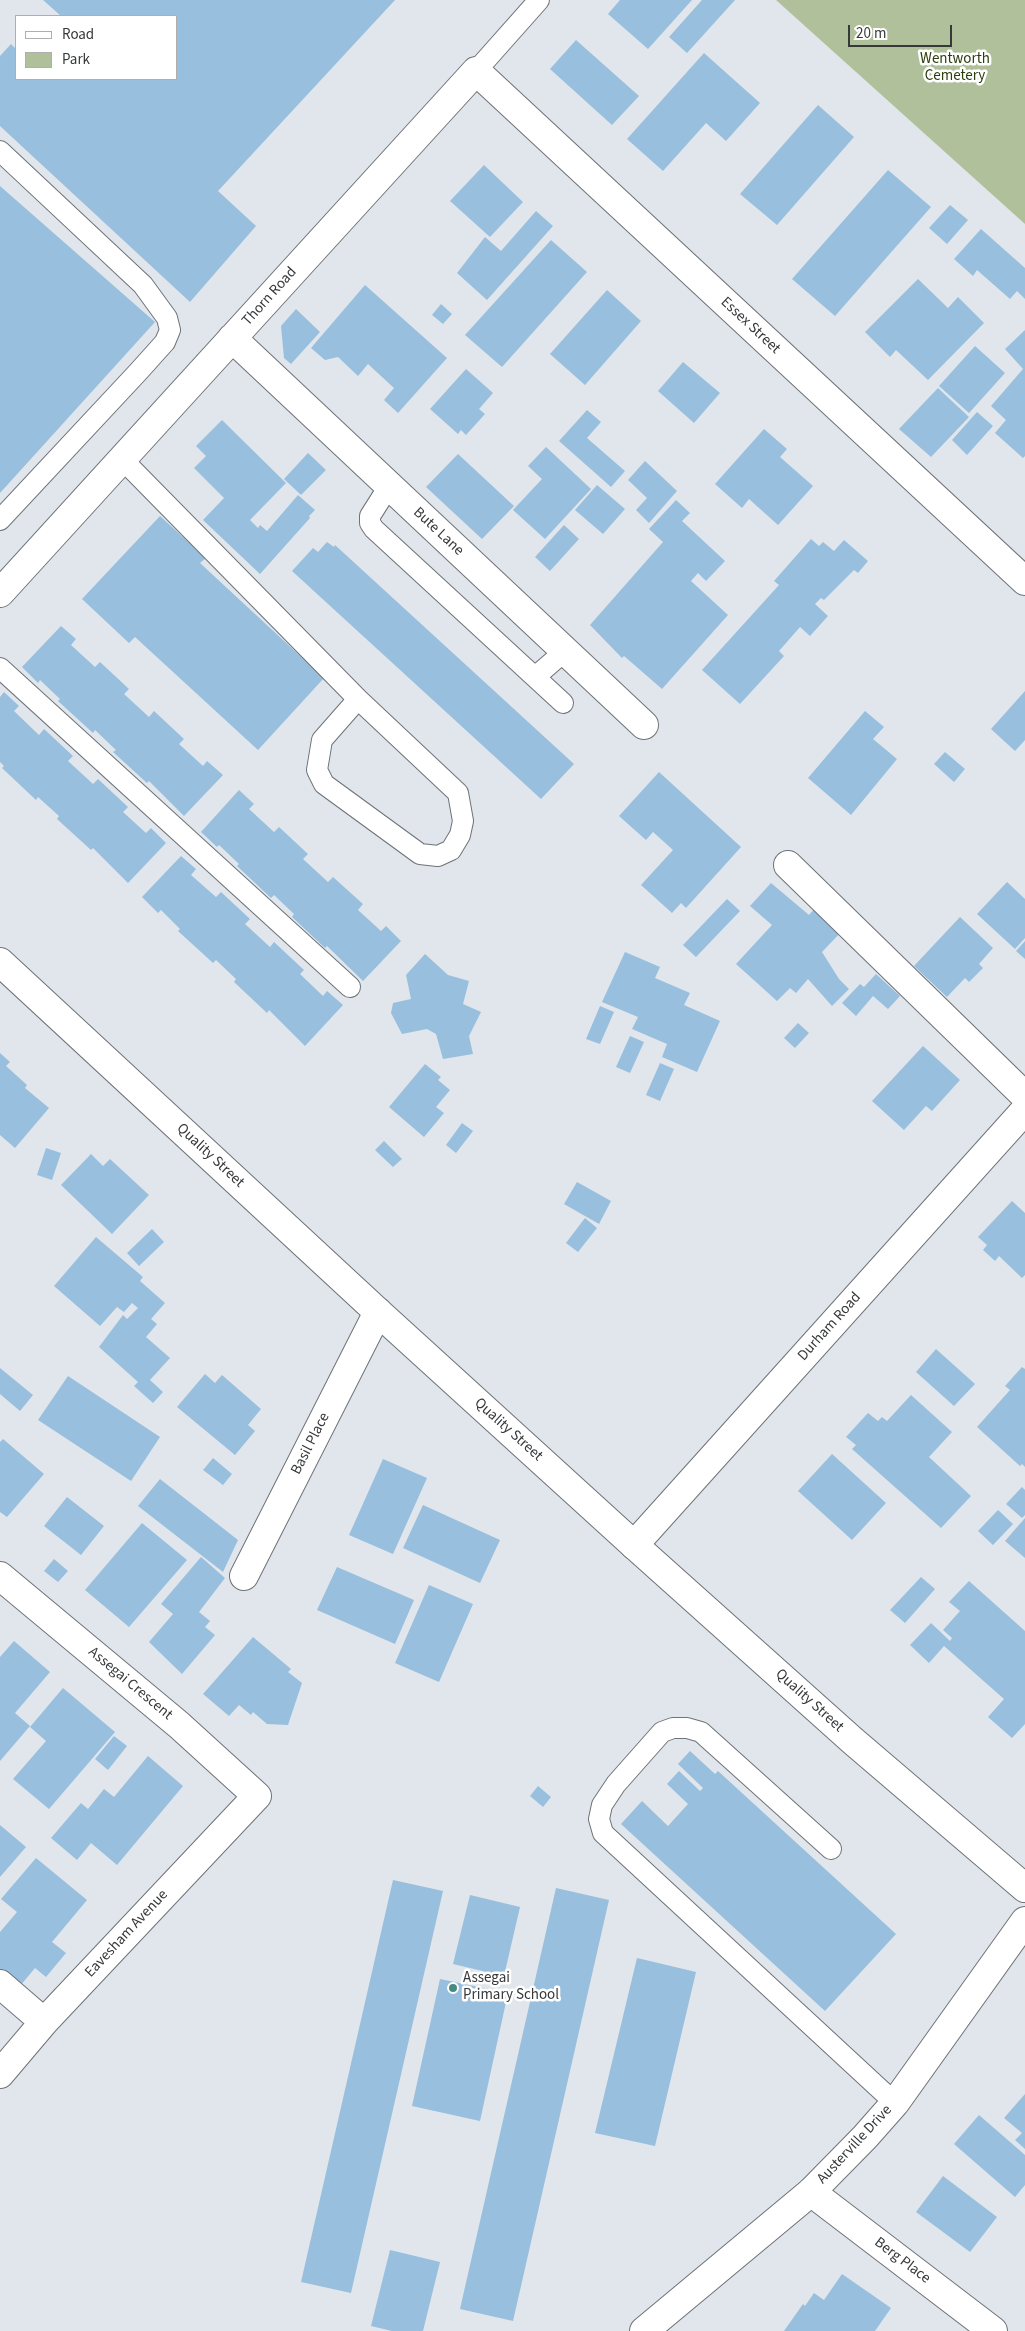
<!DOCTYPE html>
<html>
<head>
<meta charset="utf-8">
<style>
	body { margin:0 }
	#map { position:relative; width:1025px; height:2331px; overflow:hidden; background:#e0e6eb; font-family:"Source Sans 3",sans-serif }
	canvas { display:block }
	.legend { position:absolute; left:15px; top:15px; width:162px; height:65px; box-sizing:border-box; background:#fff; border:1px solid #afafb0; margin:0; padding:6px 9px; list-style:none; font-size:15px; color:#36383a }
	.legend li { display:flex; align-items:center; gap:10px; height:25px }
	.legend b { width:25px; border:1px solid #afafb0 }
	.scale { position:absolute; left:848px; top:25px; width:104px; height:22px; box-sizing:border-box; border:2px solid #36383a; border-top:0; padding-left:6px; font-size:15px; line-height:18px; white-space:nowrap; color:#36383a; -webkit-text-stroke:4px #fff; paint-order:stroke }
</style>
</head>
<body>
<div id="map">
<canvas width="1025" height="2331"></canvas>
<ul class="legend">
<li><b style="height:6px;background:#fff"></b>Road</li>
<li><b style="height:14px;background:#b0c09a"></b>Park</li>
</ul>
<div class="scale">20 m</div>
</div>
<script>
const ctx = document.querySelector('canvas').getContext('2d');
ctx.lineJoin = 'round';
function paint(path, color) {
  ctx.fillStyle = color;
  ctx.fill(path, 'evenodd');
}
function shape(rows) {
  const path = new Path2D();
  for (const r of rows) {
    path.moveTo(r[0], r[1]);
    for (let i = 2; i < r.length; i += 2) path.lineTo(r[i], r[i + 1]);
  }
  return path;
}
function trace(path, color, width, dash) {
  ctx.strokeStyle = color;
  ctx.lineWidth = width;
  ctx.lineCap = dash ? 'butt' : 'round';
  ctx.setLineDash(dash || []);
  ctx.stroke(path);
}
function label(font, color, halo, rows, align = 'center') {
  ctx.font = font + ' "Source Sans 3",sans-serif';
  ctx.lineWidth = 5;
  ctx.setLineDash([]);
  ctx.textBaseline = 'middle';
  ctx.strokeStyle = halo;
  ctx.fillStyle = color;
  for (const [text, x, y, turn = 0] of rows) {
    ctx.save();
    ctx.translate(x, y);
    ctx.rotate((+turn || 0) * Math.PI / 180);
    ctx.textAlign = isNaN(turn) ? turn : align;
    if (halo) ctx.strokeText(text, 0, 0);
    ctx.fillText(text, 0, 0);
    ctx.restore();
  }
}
const green = shape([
	[776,0,1025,0,1025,224]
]);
const building = shape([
	[43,0,395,0,218,191,256,226,190,302,0,126,0,56,11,44,16,49,16,79,176,79,176,16,61,16],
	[620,0,692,0,648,49,608,14],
	[702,0,735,0,687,53,669,37],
	[576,40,639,96,612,125,550,69],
	[704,53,760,103,726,141,706,123,663,171,627,139],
	[818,105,854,137,777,225,740,194],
	[484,165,523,202,490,237,450,201],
	[888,170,931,207,835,316,792,279],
	[0,186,155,322,0,493],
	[950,205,968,220,947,244,929,228],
	[536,211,553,226,487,300,457,273,485,237,501,251],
	[981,229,1025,268,1025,299,1017,291,1010,299,977,270,973,276,954,259],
	[551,240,587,272,502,367,465,335],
	[918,279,948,308,958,297,984,323,928,380,896,350,890,357,865,332],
	[365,285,447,358,398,413,384,400,394,388,368,364,358,376,338,357,325,360,311,348],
	[607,290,641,321,585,385,550,354],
	[441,304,452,314,443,324,432,315],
	[296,309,320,332,291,364,284,358,281,326],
	[1025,330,1025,456,1023,458,995,433,1006,420,991,406,1023,369,1005,349],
	[975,346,1005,373,969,413,939,386],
	[683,362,720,393,694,423,658,391],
	[466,369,493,393,479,409,485,414,466,435,461,430,458,434,430,409],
	[938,388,969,417,931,457,899,429],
	[587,410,601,422,587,438,625,471,611,487,559,441],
	[977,412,993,426,967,455,952,440],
	[222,420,286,483,250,520,258,528,260,525,267,531,298,495,315,510,309,516,310,518,260,574,203,520,224,498,194,468,206,456,196,446],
	[764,429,787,449,780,457,813,486,778,525,749,499,742,508,715,484],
	[546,447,591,489,545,539,513,510,542,479,528,466],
	[308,453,326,470,301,495,284,479],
	[458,454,514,506,482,539,426,487],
	[645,461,677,491,649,523,636,510,647,498,628,480],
	[597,485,625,509,603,534,575,510],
	[676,500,690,513,682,521,725,561,706,581,698,573,691,581,728,615,662,689,624,656,622,658,590,625,663,542,649,529],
	[160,516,206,558,200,563,324,678,258,750,135,637,129,643,82,599],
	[564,525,579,539,550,571,535,557],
	[811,539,819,546,823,542,834,551,844,540,868,561,858,573,854,570,824,600,821,598,815,604,828,616,810,636,800,627,779,651,784,656,740,704,702,670,779,585,774,581],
	[327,542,334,547,335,545,574,764,541,799,292,571,313,548,318,552],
	[61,626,76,639,71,645,95,667,100,662,129,689,124,694,149,717,154,711,184,739,179,744,203,766,207,761,223,775,184,816,149,781,147,783,113,752,116,750,95,730,93,733,58,701,60,699,40,680,38,683,22,667],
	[1025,691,1025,740,1015,751,991,729],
	[4,692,19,706,14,711,39,735,44,729,73,756,68,761,93,784,98,779,128,807,123,812,146,833,151,828,166,843,128,883,93,848,91,850,57,819,59,816,38,797,36,800,2,768,4,766,0,762,0,697],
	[865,711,884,727,873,739,897,759,851,815,808,778],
	[945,752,965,769,954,782,934,764],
	[659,772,741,847,686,908,681,903,672,913,641,885,673,850,653,832,646,840,619,816],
	[239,790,254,804,249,809,274,832,279,827,308,854,303,859,328,882,333,877,363,904,358,910,381,931,386,926,401,941,363,981,327,946,325,948,292,917,294,914,274,895,271,898,237,866,239,864,219,845,217,847,201,832],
	[181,856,196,869,191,875,216,897,221,892,250,919,245,924,270,947,274,942,304,970,300,974,323,996,327,991,343,1005,305,1046,269,1010,267,1013,234,982,236,979,216,960,213,963,178,931,180,929,161,910,158,913,142,897],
	[1007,882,1025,899,1025,938,1015,949,977,914],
	[771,883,809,915,816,907,842,931,822,952,839,979,849,989,832,1006,808,979,796,993,790,988,777,1001,736,964,772,925,750,906],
	[727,899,740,911,696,957,683,945],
	[960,917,993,948,979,964,983,968,969,982,965,978,947,997,914,966],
	[1025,941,1025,959,1016,951],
	[625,952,660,967,655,978,690,993,684,1005,720,1021,697,1072,662,1057,667,1044,632,1029,638,1017,602,1002],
	[425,954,448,975,469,981,463,1004,481,1012,469,1036,473,1054,443,1059,436,1034,427,1029,402,1034,391,1013,393,1003,411,999,406,975],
	[876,974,900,996,888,1009,873,996,856,1016,842,1003,860,984,864,987],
	[600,1006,614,1012,600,1044,586,1039],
	[798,1023,809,1033,795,1048,784,1038],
	[630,1036,644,1042,630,1073,616,1067],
	[923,1046,960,1080,932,1111,926,1106,904,1130,872,1101],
	[0,1053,10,1062,6,1066,27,1085,25,1088,49,1108,15,1148,0,1135],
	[660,1063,674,1069,660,1101,646,1095],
	[425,1064,441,1077,438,1080,450,1090,436,1107,444,1113,424,1137,389,1107],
	[462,1123,473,1131,456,1153,446,1145],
	[384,1141,402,1159,393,1167,375,1150],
	[46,1148,61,1153,52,1180,37,1175],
	[91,1154,103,1166,110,1159,149,1195,112,1234,61,1185],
	[577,1182,611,1201,599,1224,564,1204],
	[1012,1201,1025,1213,1025,1275,1022,1278,999,1256,995,1261,983,1250,987,1245,978,1237],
	[585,1218,597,1228,578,1252,566,1243],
	[152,1229,164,1242,139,1266,127,1253],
	[96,1237,143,1277,140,1281,165,1303,151,1319,157,1324,146,1337,170,1358,150,1380,163,1392,153,1403,134,1386,138,1382,99,1347,123,1315,127,1319,138,1308,132,1303,124,1312,117,1307,100,1326,54,1286],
	[936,1349,975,1384,954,1406,916,1372],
	[1022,1367,1025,1369,1025,1467,1022,1464,1020,1466,977,1427,1010,1390,1005,1386],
	[0,1368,33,1395,20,1411,0,1394],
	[205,1374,215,1383,222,1375,261,1409,248,1425,255,1431,235,1455,177,1407],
	[68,1376,160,1437,131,1481,38,1420],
	[911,1395,952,1432,929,1457,971,1496,941,1528,852,1449,856,1445,846,1437,868,1413,878,1421,882,1417,887,1421],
	[3,1439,44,1474,7,1517,0,1512,0,1442],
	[832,1454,886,1503,852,1540,798,1491],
	[213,1458,232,1474,223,1485,203,1470],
	[383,1459,427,1478,393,1554,349,1535],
	[160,1479,238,1540,223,1572,138,1506],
	[1022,1487,1025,1490,1025,1515,1022,1518,1006,1504],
	[67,1497,104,1526,81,1555,44,1526],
	[423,1505,500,1540,480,1583,403,1548],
	[998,1510,1013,1524,993,1545,978,1531],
	[1025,1518,1025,1558,1005,1541],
	[142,1523,187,1560,129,1627,85,1590],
	[201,1557,225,1578,199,1612,210,1621,205,1627,215,1635,182,1674,149,1642,173,1614,161,1604],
	[54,1559,68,1571,58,1582,44,1571],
	[337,1567,414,1600,395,1644,317,1610],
	[921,1577,935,1589,905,1623,890,1610],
	[969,1581,1025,1631,1025,1724,1012,1738,988,1717,1004,1699,944,1646,929,1663,910,1645,931,1623,950,1641,952,1638,943,1630,960,1611,949,1602],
	[429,1585,473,1604,439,1682,395,1663],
	[253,1637,291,1669,288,1672,302,1683,288,1725,267,1724,253,1712,251,1715,239,1705,229,1716,203,1694],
	[14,1641,50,1672,15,1713,30,1726,0,1761,0,1657],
	[63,1688,115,1732,49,1809,13,1779,46,1741,30,1727],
	[114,1736,127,1746,108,1770,95,1759],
	[690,1751,715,1774,718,1771,896,1934,825,2011,621,1824,642,1801,668,1826,688,1804,667,1784,679,1771,700,1791,703,1788,678,1764],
	[148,1756,183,1786,117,1865,91,1843,77,1860,51,1838,81,1803,88,1809,104,1789,114,1797],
	[538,1786,551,1797,543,1807,530,1796],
	[0,1825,26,1847,0,1877],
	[36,1858,87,1900,52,1942,66,1953,46,1977,35,1968,20,1986,0,1969,0,1932,17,1912,1,1899],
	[393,1880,443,1891,351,2293,301,2282],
	[556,1888,609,1900,513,2321,460,2309],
	[470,1895,520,1907,504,1976,453,1964],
	[637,1958,696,1972,655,2146,595,2133],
	[440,1979,508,1993,480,2121,412,2106],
	[1025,2094,1025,2149,1015,2140,1022,2133,1004,2118],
	[979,2115,1025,2155,1025,2185,1015,2197,954,2144],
	[943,2176,997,2217,970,2252,916,2212],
	[390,2250,440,2262,423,2331,392,2331,371,2326],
	[842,2274,891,2308,875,2331,784,2331,803,2304,805,2306,814,2293,824,2300]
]);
const lane = shape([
	[476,71,539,0],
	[0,151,143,285,167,318,170,330,165,342,139,371,0,520],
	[122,459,358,699,458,793,463,821,460,835,451,850,438,856,420,854,324,784,317,770,322,740,358,699],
	[389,486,370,516,370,523,374,529,563,703],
	[0,668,350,987],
	[535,677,565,651],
	[831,1849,701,1732,687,1728,673,1728,662,1732,616,1784,602,1805,599,1819,603,1833,895,2103]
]);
const street = shape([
	[232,338,644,725],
	[0,593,476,71,1025,581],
	[788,865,1025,1096],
	[634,1545,1025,1110],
	[0,1576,179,1725,257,1796,44,2022,0,2074],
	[244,1576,378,1312],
	[0,1984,44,2022],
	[811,2192,993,2331]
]);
const secondary = shape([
	[0,962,378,1312,634,1545,853,1741,1025,1888],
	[644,2331,811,2192,865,2137,895,2103,1025,1921]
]);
const markers = [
	[453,1988,5,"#468c84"]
];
const parkNames = [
	["Wentworth",955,60],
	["Cemetery",955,77]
];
const streetNames = [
	["Thorn Road",270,297,-48],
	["Essex Street",750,326,43],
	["Bute Lane",438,532,43],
	["Quality Street",210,1156,43],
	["Durham Road",830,1327,-48],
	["Quality Street",508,1430,42],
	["Basil Place",311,1444,-63],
	["Assegai Crescent",130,1684,40],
	["Quality Street",809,1701,42],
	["Eavesham Avenue",127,1934,-47],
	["Austerville Drive",855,2145,-47],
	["Berg Place",902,2261,37]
];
const poiNames = [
	["Assegai",463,1979],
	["Primary School",463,1996]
];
paint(green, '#b0c09a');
paint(building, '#98bfdd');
trace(lane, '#6e7378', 22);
trace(street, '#6e7378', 30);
trace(secondary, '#6e7378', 30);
trace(lane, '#fff', 20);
trace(street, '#fff', 28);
trace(secondary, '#fff', 28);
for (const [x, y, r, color] of markers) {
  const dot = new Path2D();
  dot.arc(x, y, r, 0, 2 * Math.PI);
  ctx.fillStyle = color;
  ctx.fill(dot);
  trace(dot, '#fff', 2);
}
label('15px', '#2f3e0f', '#fff', parkNames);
label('15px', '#36383a', '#fff', streetNames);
label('15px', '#36383a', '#fff', poiNames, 'left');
</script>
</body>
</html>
